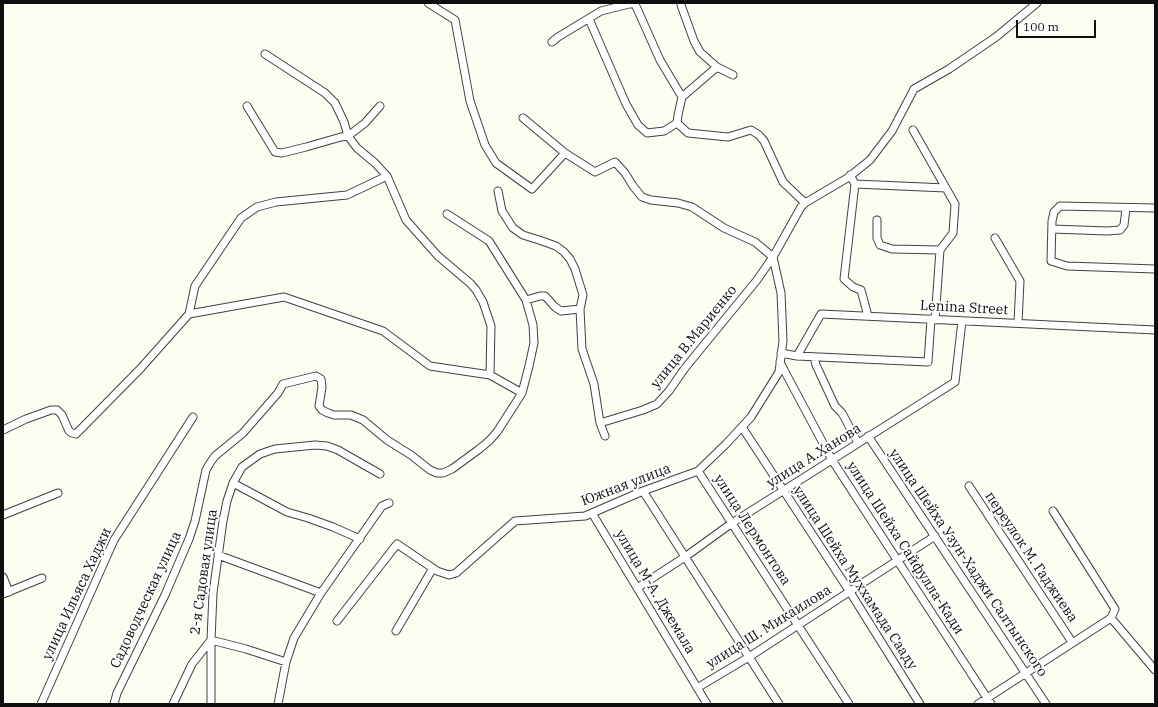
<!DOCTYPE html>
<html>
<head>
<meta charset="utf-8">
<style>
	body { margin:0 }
	#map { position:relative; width:1158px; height:707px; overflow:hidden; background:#fdfcf1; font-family:"IBM Plex Serif",serif }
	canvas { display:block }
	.frame { position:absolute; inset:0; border:4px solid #0e0e0e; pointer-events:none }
	.scale { position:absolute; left:1016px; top:20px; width:80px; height:18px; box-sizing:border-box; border:2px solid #0e0e0e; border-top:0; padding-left:5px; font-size:12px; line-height:14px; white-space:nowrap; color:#0e0e0e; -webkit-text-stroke:3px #fff; paint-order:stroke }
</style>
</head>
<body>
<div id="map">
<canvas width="1158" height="707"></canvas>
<div class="frame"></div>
<div class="scale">100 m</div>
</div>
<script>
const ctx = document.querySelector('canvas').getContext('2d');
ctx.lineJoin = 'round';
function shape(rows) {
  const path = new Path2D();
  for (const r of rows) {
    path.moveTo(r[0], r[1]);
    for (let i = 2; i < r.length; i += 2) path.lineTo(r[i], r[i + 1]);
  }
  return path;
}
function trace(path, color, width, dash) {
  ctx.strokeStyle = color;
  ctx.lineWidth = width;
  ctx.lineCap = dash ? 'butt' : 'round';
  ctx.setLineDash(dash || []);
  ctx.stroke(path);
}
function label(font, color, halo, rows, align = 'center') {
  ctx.font = font + ' "IBM Plex Serif",serif';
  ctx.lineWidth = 4;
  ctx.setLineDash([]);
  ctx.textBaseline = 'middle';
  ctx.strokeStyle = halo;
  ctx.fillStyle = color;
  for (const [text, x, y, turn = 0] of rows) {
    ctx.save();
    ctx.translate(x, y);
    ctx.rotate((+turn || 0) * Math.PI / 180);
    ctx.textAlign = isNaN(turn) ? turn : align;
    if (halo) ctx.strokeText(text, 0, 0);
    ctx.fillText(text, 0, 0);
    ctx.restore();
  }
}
const minor = shape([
	[428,3,455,20,470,101,485,145,496,163,532,189,565,153],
	[681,5,694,41,700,52,717,67,733,75],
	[589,19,626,104,638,125,647,133,664,131,677,123],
	[552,42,558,37,601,11,629,4,635,4,660,60,682,97],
	[265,54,325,93,335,103,344,122,348,136,357,148,375,163,387,176,406,220,438,256,471,284,476,290,483,302,491,326,490,375,522,393],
	[247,106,275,152,282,153,306,147,341,137,348,136,365,123,380,106],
	[523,118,565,153,595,172,615,162,625,173,633,186,642,197,651,200,678,203,692,207,724,228,755,242,773,257],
	[677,123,688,133,728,137,751,130,759,135,764,141,783,182,805,203],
	[677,123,678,115,682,97,717,67],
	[913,130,955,204,953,233,940,250,935,320],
	[850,175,855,184,844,279,853,287,861,290,868,316],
	[855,184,946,188],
	[498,191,502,211,513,228,523,235,539,240,556,246,564,252,570,259,575,269,583,295,580,309,582,349,594,384,600,423,605,436],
	[1155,208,1060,206,1054,212,1052,221,1051,261,1067,266,1155,269],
	[877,220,877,238,880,245,892,249,940,250],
	[1052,229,1107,231,1120,230,1124,225,1126,208],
	[995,238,1020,281,1018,323],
	[526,300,540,296,545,296,555,307,561,311,580,309],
	[189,314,195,286,241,218,257,207,276,202,347,195,387,176],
	[781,353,797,356,928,362,931,319],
	[797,356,821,314,1155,330],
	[814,357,816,365,835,406,842,413,858,443],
	[780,362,784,370,832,460,991,704],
	[600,423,643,410,657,404,669,391,685,368,757,280,773,257,801,207,805,203,849,177,870,160,892,131,914,89,949,69,996,37,1037,3],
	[742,427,850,592,920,704],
	[3,430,26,419,51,410,57,410,62,415,69,431,72,433,76,434,141,368,189,314,284,297,383,331,430,366,490,375],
	[868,436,1046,704],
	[698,471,849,704],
	[233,483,287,512,308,518,333,527,360,539],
	[969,486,1072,642],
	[643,491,779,704],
	[1053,511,1115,609,1111,618,1155,670],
	[592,513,707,704],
	[3,515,58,493],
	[218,555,321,593],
	[3,577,9,592],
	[637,588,685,557,732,523,955,382,962,321],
	[3,594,42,578],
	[337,621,397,544,437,571,449,575,456,573,515,521,585,516,643,491,698,471,726,444,751,417,779,372,783,341,781,293,773,257],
	[396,631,433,568],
	[697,688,749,657,935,536],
	[41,704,114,540,193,417],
	[114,704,117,693,165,595,189,539,195,521,206,470,210,463,215,456,243,433,278,393,283,384,316,376,321,379,322,387,319,406,322,410,328,413,334,415,351,415,363,420,387,440,411,455,430,470,437,473,443,473,452,469,478,450,489,441,497,432,522,393,529,366,534,343,533,325,526,300,489,241,447,214],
	[173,704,192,664,211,640,213,593,223,521,227,501,233,483,242,467,260,454,275,449,315,445,327,446,338,450,380,474],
	[211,704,211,640,246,649,286,662],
	[278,704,286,662,294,638,321,593,382,506,389,503],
	[978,704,1111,618]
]);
const streetNames = [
	["Lenina Street",964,308,3],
	["улица В.Мариенко",694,337,-51],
	["улица А.Ханова",814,456,-32],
	["Южная улица",626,485,-21],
	["улица Лермонтова",752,530,57],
	["улица Шейха Сайфулла-Кади",905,548,57],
	["переулок М. Гаджиева",1031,557,56],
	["улица Шейха Узун-Хаджи Салтынского",968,563,56],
	["2-я Садовая улица",204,572,-82],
	["улица Шейха Муххамада Сааду",855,578,57],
	["улица М-А. Джемала",655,592,59],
	["улица Ильяса Хаджи",77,594,-65],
	["Садоводческая улица",146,600,-65],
	["улица Ш. Микаилова",769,627,-32]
];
trace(minor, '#414141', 9);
trace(minor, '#fff', 7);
label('14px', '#0e0e0e', '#fff', streetNames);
</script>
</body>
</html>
